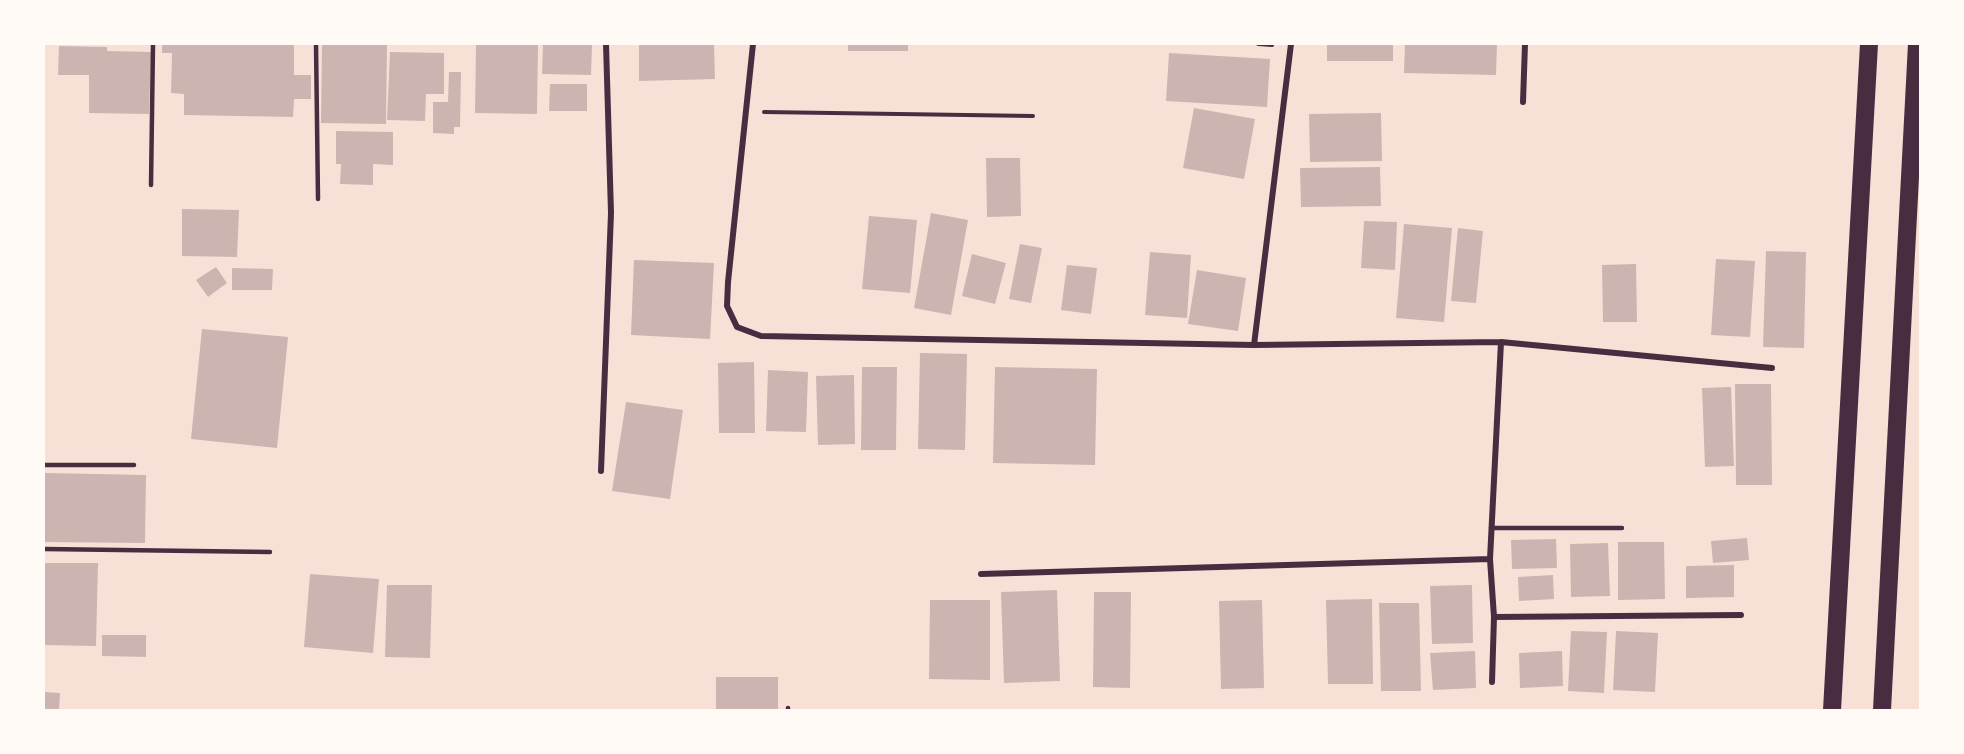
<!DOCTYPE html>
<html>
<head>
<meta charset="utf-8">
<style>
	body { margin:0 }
	#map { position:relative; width:1964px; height:754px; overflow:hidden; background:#f7e1d7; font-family:Jost,sans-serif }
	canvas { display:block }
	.frame { position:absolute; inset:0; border:45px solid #fffaf5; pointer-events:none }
</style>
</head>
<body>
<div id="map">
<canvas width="1964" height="754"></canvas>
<div class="frame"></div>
</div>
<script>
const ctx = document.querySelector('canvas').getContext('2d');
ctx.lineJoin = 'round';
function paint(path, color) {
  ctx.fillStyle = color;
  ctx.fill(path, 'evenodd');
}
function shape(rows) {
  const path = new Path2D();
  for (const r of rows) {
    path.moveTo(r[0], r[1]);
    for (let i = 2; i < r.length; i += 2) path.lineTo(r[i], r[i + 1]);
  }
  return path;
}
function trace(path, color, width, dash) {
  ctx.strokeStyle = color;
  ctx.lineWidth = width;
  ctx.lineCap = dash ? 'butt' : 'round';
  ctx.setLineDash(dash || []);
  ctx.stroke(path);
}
const building = shape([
	[162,44,294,44,294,75,311,75,311,99,294,99,293,117,184,115,184,94,171,93,172,53,162,53],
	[322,44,387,44,386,124,321,123],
	[476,44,538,44,537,114,475,113],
	[543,44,592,44,591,75,542,74],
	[639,44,714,44,715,79,639,81],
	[848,44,908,44,908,51,848,51],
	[1327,44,1393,44,1393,61,1327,61],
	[1405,44,1497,44,1496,75,1404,73],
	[59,46,107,47,107,51,151,52,149,114,89,113,89,75,58,75],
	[390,52,444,53,444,94,426,94,425,121,387,120],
	[1169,53,1270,59,1267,107,1166,101],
	[449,72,461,72,460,127,454,127,454,134,433,133,433,102,448,102],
	[550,84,587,84,587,111,549,111],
	[1194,108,1255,119,1244,179,1183,168],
	[1381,113,1382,161,1310,162,1309,114],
	[336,131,393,132,393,165,373,164,373,185,340,184,341,164,336,164],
	[986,158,1020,158,1021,216,987,217],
	[1380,167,1381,206,1301,207,1300,168],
	[182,209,239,210,237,257,182,256],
	[931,213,968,220,951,315,914,308],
	[869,216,917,220,910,293,862,289],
	[1364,221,1397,222,1395,270,1361,268],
	[1404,224,1452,228,1444,322,1396,318],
	[1458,228,1483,231,1476,303,1451,301],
	[1020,244,1042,248,1031,303,1009,299],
	[1766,251,1806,252,1804,348,1763,347],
	[1150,252,1191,255,1187,318,1145,315],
	[972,254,1006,263,995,304,962,296],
	[1716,259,1755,261,1750,337,1711,335],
	[634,260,714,263,710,339,631,335],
	[1636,264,1637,322,1603,322,1602,265],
	[1067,265,1097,268,1091,314,1061,310],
	[216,267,227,283,208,297,196,280],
	[232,268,273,269,272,290,232,290],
	[1197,270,1246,278,1238,331,1188,324],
	[202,329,288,337,277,448,191,439],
	[920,353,967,354,965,450,918,449],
	[754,362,755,433,719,433,718,363],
	[862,367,897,367,896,450,861,450],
	[995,367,1097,369,1095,465,993,463],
	[768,370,808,372,806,432,766,431],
	[854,375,855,444,818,445,816,376],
	[1735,384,1771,384,1772,485,1736,485],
	[1731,387,1734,466,1705,467,1702,388],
	[626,402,683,410,670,499,612,491],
	[44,473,146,475,145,543,44,542],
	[1747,538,1749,560,1713,563,1711,541],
	[1556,539,1557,568,1512,569,1511,540],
	[1618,542,1664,542,1665,599,1618,600],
	[1608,543,1610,596,1571,597,1570,544],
	[44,563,98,563,96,646,44,645],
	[1734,565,1734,597,1686,598,1686,566],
	[310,574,379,579,373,653,304,647],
	[1553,575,1554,599,1519,601,1518,577],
	[387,585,432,585,430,658,385,657],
	[1472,585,1473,643,1432,644,1430,586],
	[1057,590,1060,681,1004,683,1001,592],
	[1094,592,1131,592,1130,688,1093,687],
	[1372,599,1373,684,1328,684,1326,600],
	[930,600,990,600,990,680,929,679],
	[1262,600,1264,688,1221,689,1219,601],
	[1379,603,1419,603,1421,691,1381,691],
	[1571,631,1607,632,1604,693,1568,691],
	[1616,631,1658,633,1655,692,1613,690],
	[102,635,146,635,146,657,102,656],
	[1475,651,1476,688,1433,690,1430,653],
	[1562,651,1563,686,1520,688,1519,653],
	[716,677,778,677,778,710,716,710],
	[44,692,60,693,59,710,44,710]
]);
const path = shape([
	[1258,44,1272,45],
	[764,112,1033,116]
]);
const service = shape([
	[316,44,318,199],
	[151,185,153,44],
	[44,465,134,465],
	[1491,528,1622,528],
	[44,549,270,552],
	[788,708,788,710]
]);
const minor = shape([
	[753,44,728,282,727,306,737,327,761,336,1254,345,1501,342,1490,559,1494,617,1492,682],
	[1523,102,1525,44],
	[1501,342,1772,368],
	[1254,345,1291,44],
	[601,471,611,213,606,44],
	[981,574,1490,559],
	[1494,617,1741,615]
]);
const motorway = shape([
	[1832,710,1869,44],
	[1882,710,1917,44]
]);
paint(building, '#ccb4b1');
trace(path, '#4a2c40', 4);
trace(service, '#4a2c40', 4.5);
trace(minor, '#4a2c40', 6);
trace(motorway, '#4a2c40', 18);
</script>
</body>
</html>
